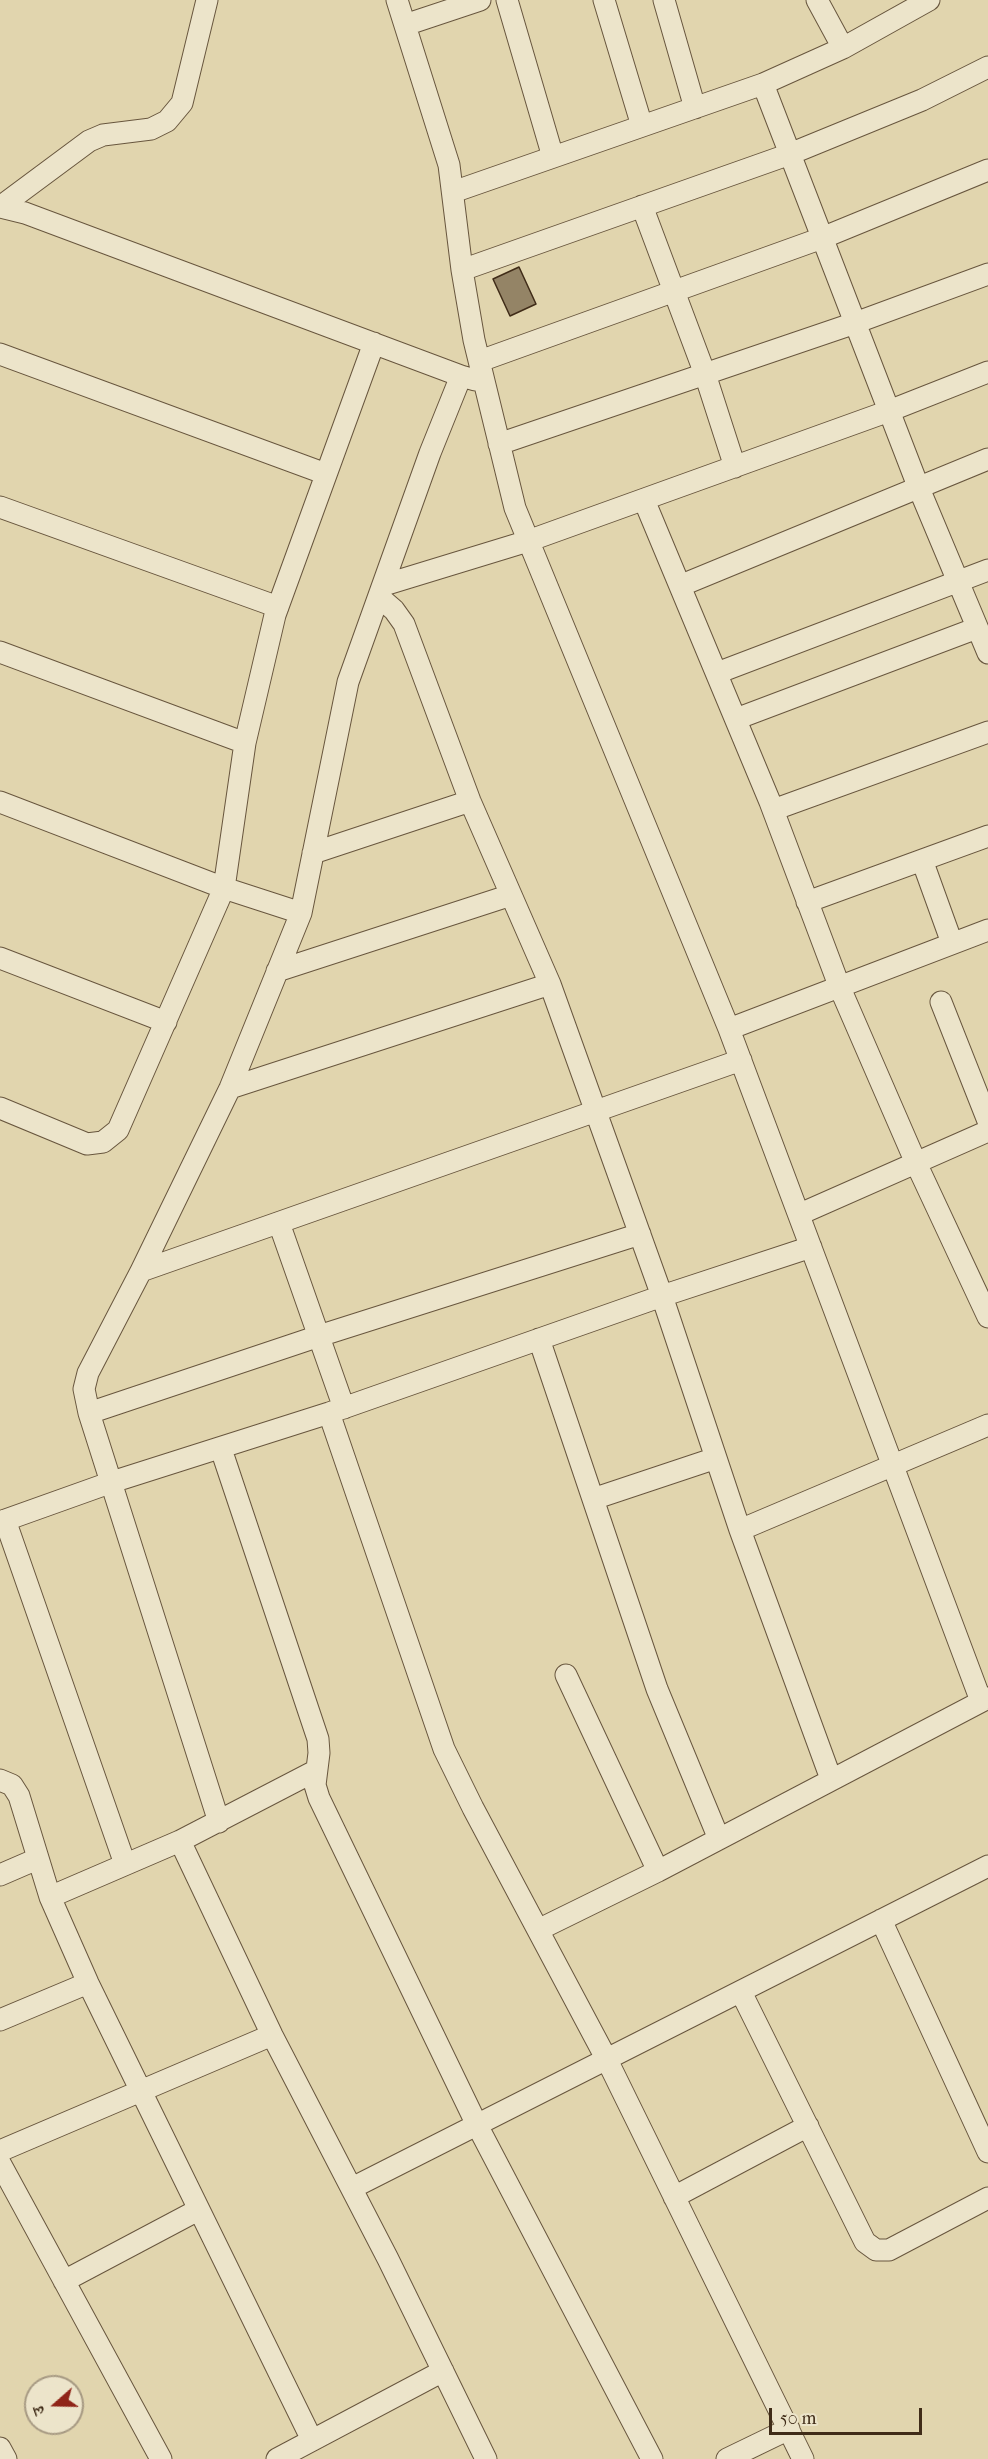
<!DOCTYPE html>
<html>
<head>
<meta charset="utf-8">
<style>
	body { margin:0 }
	#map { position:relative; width:988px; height:2459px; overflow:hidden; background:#e1d5ae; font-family:"IM FELL French Canon","Noto Serif Devanagari",serif }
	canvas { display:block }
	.north { position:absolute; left:24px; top:2375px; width:60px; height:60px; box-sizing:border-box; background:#ece4ca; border:2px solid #a79a83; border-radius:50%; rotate:250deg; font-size:16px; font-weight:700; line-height:24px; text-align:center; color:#402c18 }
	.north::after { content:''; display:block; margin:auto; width:21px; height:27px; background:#8f2418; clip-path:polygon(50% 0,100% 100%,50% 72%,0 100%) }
	.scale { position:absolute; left:769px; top:2408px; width:153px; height:27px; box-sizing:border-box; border:3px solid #402c18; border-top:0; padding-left:8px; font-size:18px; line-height:21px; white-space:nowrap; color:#402c18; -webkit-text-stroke:4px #ece4ca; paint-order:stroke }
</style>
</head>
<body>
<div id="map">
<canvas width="988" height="2459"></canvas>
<div class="north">उ</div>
<div class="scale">50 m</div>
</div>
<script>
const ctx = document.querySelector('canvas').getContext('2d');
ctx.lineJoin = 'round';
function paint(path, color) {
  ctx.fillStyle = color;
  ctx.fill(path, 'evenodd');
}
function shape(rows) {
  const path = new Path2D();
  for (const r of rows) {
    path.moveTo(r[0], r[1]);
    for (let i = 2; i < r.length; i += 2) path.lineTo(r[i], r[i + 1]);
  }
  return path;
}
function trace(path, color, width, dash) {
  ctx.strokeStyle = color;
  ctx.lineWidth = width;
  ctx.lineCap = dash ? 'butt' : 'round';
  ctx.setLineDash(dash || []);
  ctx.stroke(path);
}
const building = shape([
	[519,267,536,304,510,316,493,279,519,267]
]);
const minor = shape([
	[397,0,449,165,462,270,474,340,515,508,729,1029,981,1701],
	[507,0,553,157],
	[604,0,642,126],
	[664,0,695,108],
	[817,0,843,48],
	[405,25,480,0],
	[763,84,918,486,988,653],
	[453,192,763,84,843,48,929,0],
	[642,206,705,374,735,467],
	[0,207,25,213,461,376,475,380],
	[0,207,89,141,103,135,151,129,167,121,182,103,207,0],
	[462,270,790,154,922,100,988,67],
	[0,354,326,474],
	[480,361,822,238,988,170],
	[499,444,855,323,988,274],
	[644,500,770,802,840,988,916,1163,988,1317],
	[0,507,278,607],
	[384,585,528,541,889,411,988,372],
	[682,585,988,459],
	[379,597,394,610,404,624,470,801,550,984,662,1296,740,1530,831,1779],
	[0,652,245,743],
	[717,673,988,570],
	[736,719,977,628],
	[0,802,224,888,301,913],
	[773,810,988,732],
	[313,853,470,801],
	[922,860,952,943],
	[807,902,988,836],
	[0,958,166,1022],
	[277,971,511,895],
	[941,1002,988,1121],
	[729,1029,988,930],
	[230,1088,550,984],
	[0,1108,87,1144,103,1142,118,1130,224,888,245,743,275,615,374,343],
	[800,1214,988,1131],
	[279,1223,344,1408],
	[141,1271,741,1060],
	[539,1339,657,1689,719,1839],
	[89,1413,319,1336,640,1234],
	[329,1413,444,1749,473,1808,607,2060,803,2459],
	[221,1449,318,1739,319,1753,315,1785,319,1798,477,2125,652,2459],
	[593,1499,716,1458],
	[5,1520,125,1864],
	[0,1522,112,1482,329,1413,662,1296,811,1247],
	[740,1530,988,1425],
	[566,1675,658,1871],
	[0,1780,12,1785,19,1796,50,1897,88,1983,312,2440],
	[219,1822,89,1413,84,1389,88,1373,141,1271,230,1088,301,913,348,682,430,453,461,376],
	[180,1841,272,2035,388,2259,486,2459],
	[0,1875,37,1859],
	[50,1897,180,1841,315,1771],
	[881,1920,988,2152],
	[538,1930,658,1871,988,1698],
	[741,1992,865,2242,876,2250,889,2250,988,2198],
	[0,2020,88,1983],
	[0,2151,272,2035],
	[0,2163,161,2459],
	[352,2188,988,1866],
	[674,2197,808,2126],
	[64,2281,198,2210],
	[0,2448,6,2459],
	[277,2459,443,2371],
	[727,2459,789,2429]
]);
paint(building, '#948466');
trace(building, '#402c18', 1.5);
trace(minor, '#68563e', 23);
trace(minor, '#ece4ca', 21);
</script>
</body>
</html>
